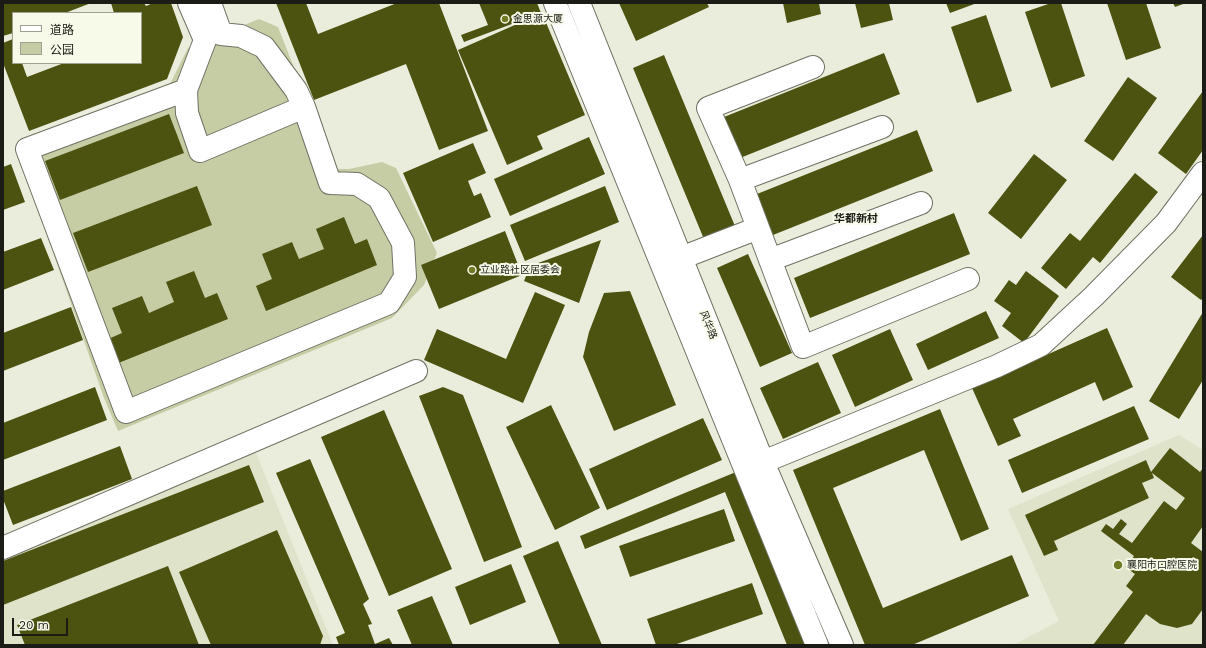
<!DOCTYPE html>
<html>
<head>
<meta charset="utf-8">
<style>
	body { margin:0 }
	#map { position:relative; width:1206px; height:648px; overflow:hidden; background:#eaeddb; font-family:"Work Sans","Noto Sans SC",sans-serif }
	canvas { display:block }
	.frame { position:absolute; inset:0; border:4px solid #1b1c16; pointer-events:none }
	.legend { position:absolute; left:12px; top:12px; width:130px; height:52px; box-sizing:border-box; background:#f7fae9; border:1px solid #9fa195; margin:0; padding:5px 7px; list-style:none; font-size:12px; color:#1b1c16 }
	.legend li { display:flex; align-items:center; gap:8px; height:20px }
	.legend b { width:20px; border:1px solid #9fa195 }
	.scale { position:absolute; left:12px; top:618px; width:56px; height:18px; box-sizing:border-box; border:2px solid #1b1c16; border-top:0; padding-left:5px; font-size:12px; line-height:14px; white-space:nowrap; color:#1b1c16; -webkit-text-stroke:3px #f7fae9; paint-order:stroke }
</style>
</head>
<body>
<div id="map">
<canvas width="1206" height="648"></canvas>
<div class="frame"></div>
<ul class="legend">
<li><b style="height:5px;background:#fff"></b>道路</li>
<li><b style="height:11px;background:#c6cda5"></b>公园</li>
</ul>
<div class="scale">20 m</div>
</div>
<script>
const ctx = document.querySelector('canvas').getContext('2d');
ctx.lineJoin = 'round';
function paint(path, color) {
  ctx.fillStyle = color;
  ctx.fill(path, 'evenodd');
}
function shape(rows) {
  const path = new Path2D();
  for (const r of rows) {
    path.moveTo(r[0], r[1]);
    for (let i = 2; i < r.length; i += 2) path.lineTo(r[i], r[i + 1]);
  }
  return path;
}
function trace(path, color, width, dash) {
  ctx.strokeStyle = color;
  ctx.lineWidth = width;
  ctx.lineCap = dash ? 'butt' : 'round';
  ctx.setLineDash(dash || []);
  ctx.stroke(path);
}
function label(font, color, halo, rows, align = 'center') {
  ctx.font = font + ' "Work Sans","Noto Sans SC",sans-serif';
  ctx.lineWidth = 4;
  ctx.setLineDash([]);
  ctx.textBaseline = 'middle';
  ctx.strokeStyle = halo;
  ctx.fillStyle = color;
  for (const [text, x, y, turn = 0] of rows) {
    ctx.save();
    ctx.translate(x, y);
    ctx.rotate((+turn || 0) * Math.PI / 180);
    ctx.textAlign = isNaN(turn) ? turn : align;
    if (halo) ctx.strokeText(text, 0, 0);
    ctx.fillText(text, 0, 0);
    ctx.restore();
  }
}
const built = shape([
	[1179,435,1203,450,1203,645,1013,645,1059,621,1008,509],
	[255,450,333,645,3,645,3,558]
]);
const green = shape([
	[259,19,278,27,334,169,349,169,382,162,396,168,437,253,424,285,392,318,118,431,104,398,20,158,157,110,188,48]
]);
const building = shape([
	[3,3,91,3,65,13,13,13,13,33,3,36],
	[111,3,144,3,146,6,153,3,171,3,183,37,167,79,29,131,3,63,3,43,13,39,13,63,22,63,27,77,64,63,141,63,141,13,114,13],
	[276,3,306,3,318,34,397,3,439,3,488,131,439,150,406,64,314,100],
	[479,3,537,3,541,13,464,42,461,35,488,25],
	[619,3,707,3,709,7,636,41],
	[783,3,819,3,821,14,787,23],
	[855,3,889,3,893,20,861,28],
	[946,3,977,3,950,13],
	[1051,3,1061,3,1085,76,1051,88,1025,12],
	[1107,3,1146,3,1161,48,1126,60],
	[1173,3,1186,3,1175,7],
	[542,13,585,115,537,136,543,149,507,165,458,50],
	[986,15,1012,91,977,103,951,27],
	[884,53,900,94,740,158,724,117],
	[664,55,737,231,706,244,633,68],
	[1128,77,1157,98,1113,161,1084,141],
	[1203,91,1203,150,1186,174,1158,153],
	[169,114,184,153,60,200,45,161],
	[917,130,933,171,773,235,757,194],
	[589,137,605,174,510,216,494,179],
	[473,143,486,173,468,181,474,196,481,193,491,217,433,242,403,173],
	[1034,154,1067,180,1021,239,988,213],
	[11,164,25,202,3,210,3,167],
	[1135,173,1158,192,1100,263,1093,257,1066,289,1041,268,1070,233,1080,241],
	[197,186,212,225,88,272,73,233],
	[605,186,619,222,525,261,510,225],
	[954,213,970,254,810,318,794,278],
	[344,217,355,244,367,239,377,265,266,311,256,286,272,279,262,254,292,242,299,259,324,249,316,229],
	[505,231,522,275,439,309,421,265],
	[1203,235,1203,298,1201,300,1171,277],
	[41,238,54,270,3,290,3,252],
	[601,240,579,303,524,281,530,266],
	[748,254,792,353,760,367,717,268],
	[194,271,205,298,217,293,228,319,116,364,106,340,122,333,112,308,142,296,149,313,174,302,166,282],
	[1026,271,1059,296,1024,343,1002,326,1011,313,994,301,1009,280,1016,285],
	[630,291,676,405,614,431,583,357,589,332,604,293],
	[535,292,565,305,523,403,424,360,437,329,506,359],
	[71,307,83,340,3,371,3,333],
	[986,311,999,338,928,370,916,344],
	[1203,312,1203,380,1179,419,1149,401],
	[1107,328,1133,387,1103,401,1095,382,1013,419,1021,436,998,446,972,388],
	[890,329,913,380,855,407,832,355],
	[818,362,841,413,783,439,760,388],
	[95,387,107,420,3,460,3,423],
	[443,387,463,395,522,547,484,562,419,396],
	[551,405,600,508,555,530,506,427],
	[1134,406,1149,439,1022,493,1008,460],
	[940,409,989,529,961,541,924,450,833,488,883,608,1012,555,1029,596,912,645,865,645,793,470],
	[384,410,452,569,389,596,321,437],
	[703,418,722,460,607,510,589,469],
	[120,446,132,479,13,525,3,499,3,491],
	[1170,448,1200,472,1203,468,1203,526,1191,543,1203,552,1203,609,1192,624,1177,628,1160,624,1146,614,1123,645,1093,645,1133,592,1126,586,1135,574,1125,567,1134,556,1101,531,1106,524,1113,529,1121,519,1127,524,1119,534,1132,543,1164,501,1176,510,1185,498,1152,473,1154,478,1142,483,1149,498,1054,541,1058,550,1044,556,1025,515,1146,460,1151,472],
	[310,459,369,599,363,604,372,624,368,625,375,644,389,638,393,645,339,645,336,637,345,633,276,473],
	[249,465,264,502,3,605,3,561],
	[736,472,807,645,787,645,725,492,585,549,580,536],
	[724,509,735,541,630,577,619,546],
	[277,530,323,636,320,645,211,645,179,572],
	[558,541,602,645,560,645,523,556],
	[511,564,526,602,470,625,455,587],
	[168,566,199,645,25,645,17,625],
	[752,583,763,614,674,645,656,645,647,619],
	[432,596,453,645,412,645,397,610]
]);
const minor = shape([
	[189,3,205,40,186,90,187,113,200,151,304,107,296,90,264,47,241,36,221,34,210,3],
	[555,3,817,645],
	[579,3,763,462,842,645],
	[186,90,27,149,126,412,389,303,405,277,403,243,379,198,357,184,330,183,304,107],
	[882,127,740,180,803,347,968,279],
	[740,180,708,108,813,67],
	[681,258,758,228],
	[770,260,921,203],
	[763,462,997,366,1041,345,1094,296,1166,223,1203,173],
	[3,548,416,371]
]);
const markers = [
	[505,19,4,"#707923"],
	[472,270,4,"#707923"],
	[1118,565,5,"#707923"]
];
const poiNames = [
	["金思源大厦",513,19],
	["立业路社区居委会",480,270],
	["襄阳市口腔医院",1127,565]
];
const streetNames = [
	["风华路",708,325,68]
];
const neighbourhoodNames = [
	["华都新村",856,219]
];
paint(built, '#dfe3ca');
paint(green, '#c6cda5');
paint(building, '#4c5210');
trace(minor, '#6f7263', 24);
trace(minor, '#fff', 22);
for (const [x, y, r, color] of markers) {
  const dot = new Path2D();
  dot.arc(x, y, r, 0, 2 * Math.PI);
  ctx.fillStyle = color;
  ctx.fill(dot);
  trace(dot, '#f7fae9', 1.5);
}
label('10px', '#1b1c16', '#f7fae9', poiNames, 'left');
label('10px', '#1b1c16', '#f7fae9', streetNames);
label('bold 11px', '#1b1c16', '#f7fae9', neighbourhoodNames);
</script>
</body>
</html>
